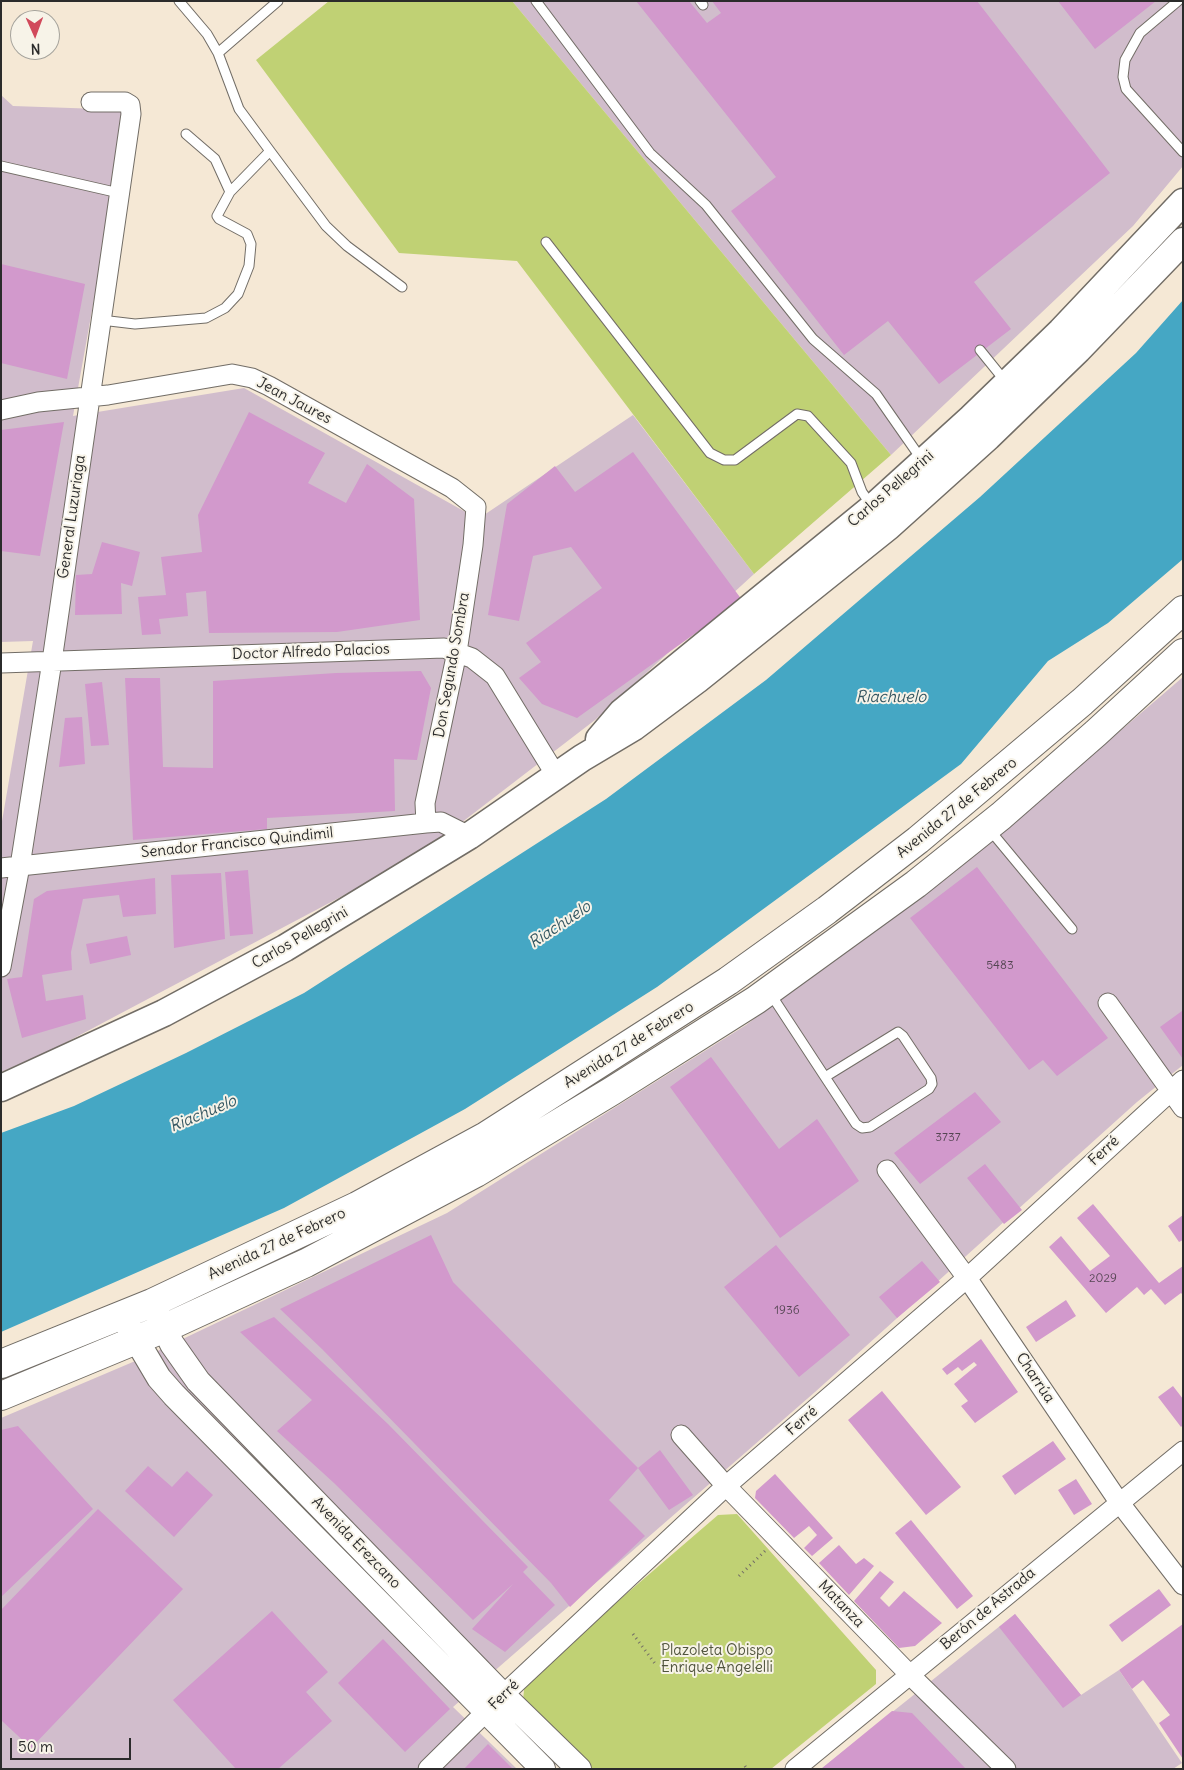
<!DOCTYPE html>
<html>
<head>
<meta charset="utf-8">
<style>
	body { margin:0 }
	#map { position:relative; width:1184px; height:1770px; overflow:hidden; background:#f5e8d5; font-family:Delius,sans-serif }
	canvas { display:block }
	.frame { position:absolute; inset:0; border:2px solid #2b2b2b; pointer-events:none }
	.north { position:absolute; left:10px; top:10px; width:50px; height:50px; box-sizing:border-box; background:#f7f3e8; border:1px solid #a5a39c; border-radius:50%; rotate:178deg; font-size:14px; font-weight:700; line-height:20px; text-align:center; color:#2b2b2b }
	.north::after { content:''; display:block; margin:auto; width:18px; height:22px; background:#d1495b; clip-path:polygon(50% 0,100% 100%,50% 72%,0 100%) }
	.scale { position:absolute; left:10px; top:1738px; width:121px; height:22px; box-sizing:border-box; border:2px solid #2b2b2b; border-top:0; padding-left:6px; font-size:15px; line-height:18px; white-space:nowrap; color:#2b2b2b; -webkit-text-stroke:4px #f7f3e8; paint-order:stroke }
</style>
</head>
<body>
<div id="map">
<canvas width="1184" height="1770"></canvas>
<div class="frame"></div>
<div class="north">N</div>
<div class="scale">50 m</div>
</div>
<script>
const ctx = document.querySelector('canvas').getContext('2d');
ctx.lineJoin = 'round';
function paint(path, color) {
  ctx.fillStyle = color;
  ctx.fill(path, 'evenodd');
}
function shape(rows) {
  const path = new Path2D();
  for (const r of rows) {
    path.moveTo(r[0], r[1]);
    for (let i = 2; i < r.length; i += 2) path.lineTo(r[i], r[i + 1]);
  }
  return path;
}
function trace(path, color, width, dash) {
  ctx.strokeStyle = color;
  ctx.lineWidth = width;
  ctx.lineCap = dash ? 'butt' : 'round';
  ctx.setLineDash(dash || []);
  ctx.stroke(path);
}
function label(font, color, halo, rows, align = 'center') {
  ctx.font = font + ' Delius,sans-serif';
  ctx.lineWidth = 4;
  ctx.setLineDash([]);
  ctx.textBaseline = 'middle';
  ctx.strokeStyle = halo;
  ctx.fillStyle = color;
  for (const [text, x, y, turn = 0] of rows) {
    ctx.save();
    ctx.translate(x, y);
    ctx.rotate((+turn || 0) * Math.PI / 180);
    ctx.textAlign = isNaN(turn) ? turn : align;
    if (halo) ctx.strokeText(text, 0, 0);
    ctx.fillText(text, 0, 0);
    ctx.restore();
  }
}
const industrial = shape([
	[512,1,1183,1,1183,166,1133,226,891,455],
	[1,95,13,106,128,110,73,416,244,388,478,519,633,415,754,574,595,720,418,856,44,1054,1,1072,1,827,33,641,1,642],
	[1183,677,1183,1065,1137,1102,815,1392,453,1707,517,1769,1,1769,1,1418,147,1356,447,1213,746,1025,993,840],
	[1015,1614,1081,1695,1119,1670,1182,1763,1173,1769,821,1769]
]);
const green = shape([
	[329,1,512,1,891,455,754,574,517,261,399,253,256,60],
	[737,1514,876,1670,876,1684,771,1769,593,1769,523,1700,525,1681,718,1515]
]);
const water = shape([
	[1183,300,1183,559,1108,623,1048,661,961,764,657,987,465,1109,284,1208,1,1332,1,1133,74,1106,186,1053,304,993,606,799,766,680,980,497,1136,353]
]);
const building = shape([
	[636,1,689,1,707,23,721,13,712,1,977,1,1110,173,974,282,1011,329,939,384,888,321,844,355,731,211,776,177],
	[1058,1,1156,1,1095,49],
	[1,264,85,284,67,379,1,363],
	[249,412,325,453,308,483,346,503,367,464,414,499,420,620,337,632,209,633,206,591,186,593,188,616,159,619,161,634,142,635,138,597,166,595,161,557,202,552,198,515],
	[64,422,40,556,1,551,1,430],
	[633,452,742,600,577,718,542,704,519,678,541,662,526,643,602,588,571,547,533,556,519,621,488,615,507,504,555,466,575,492],
	[102,542,140,552,132,586,121,583,122,614,75,615,76,575,92,574],
	[421,671,431,688,417,760,394,759,395,811,267,818,267,829,133,840,125,678,160,678,163,767,213,768,213,681,336,673],
	[102,682,109,745,91,746,85,684],
	[82,717,85,764,59,767,65,718],
	[977,867,1108,1038,1057,1076,1043,1060,1029,1070,910,918],
	[248,870,253,934,230,936,225,872],
	[221,873,225,939,174,948,171,875],
	[155,878,156,914,123,917,119,895,83,899,71,952,72,970,42,975,46,1001,83,995,86,1019,22,1038,7,979,22,977,34,899,47,891],
	[127,936,131,955,90,964,86,944],
	[1182,1011,1183,1012,1183,1059,1160,1027],
	[711,1057,779,1149,817,1119,859,1181,780,1238,670,1087],
	[975,1092,1001,1122,920,1184,894,1153],
	[985,1164,1022,1210,1004,1224,967,1178],
	[1093,1204,1159,1283,1183,1266,1183,1295,1181,1293,1165,1305,1151,1289,1144,1295,1137,1287,1106,1313,1049,1247,1061,1236,1090,1271,1110,1256,1077,1218],
	[1183,1215,1183,1240,1179,1242,1168,1226],
	[431,1235,453,1282,638,1468,609,1500,645,1536,570,1607,551,1583,322,1349,280,1309],
	[776,1245,850,1335,799,1377,724,1287],
	[922,1261,940,1282,897,1318,879,1297],
	[1066,1300,1076,1316,1036,1342,1026,1327],
	[274,1317,388,1424,528,1567,523,1572,555,1605,505,1652,472,1629,513,1584,473,1620,334,1483,277,1431,312,1400,240,1332],
	[981,1339,1018,1392,975,1423,961,1406,968,1401,954,1384,977,1365,974,1362,962,1371,958,1367,947,1375,942,1369],
	[1173,1386,1183,1399,1183,1425,1181,1427,1158,1397],
	[882,1391,961,1487,926,1515,848,1420],
	[18,1426,93,1509,1,1597,1,1430],
	[1053,1441,1066,1459,1015,1495,1002,1476],
	[660,1450,693,1495,669,1510,638,1468],
	[148,1466,172,1487,187,1471,213,1495,174,1537,125,1491],
	[775,1474,833,1538,812,1556,804,1548,817,1535,809,1526,794,1538,755,1498,756,1491],
	[1076,1479,1092,1504,1074,1515,1058,1490],
	[98,1509,183,1589,31,1748,1,1720,1,1610],
	[911,1520,973,1596,957,1609,895,1533],
	[839,1545,856,1564,864,1558,874,1566,849,1595,819,1563],
	[880,1571,894,1582,880,1598,889,1607,904,1591,942,1623,915,1646,899,1648,854,1601],
	[1159,1589,1171,1605,1122,1642,1109,1625],
	[272,1611,328,1672,306,1692,332,1721,278,1769,236,1769,173,1700],
	[1015,1614,1081,1695,1063,1708,999,1627],
	[1183,1624,1183,1759,1159,1723,1170,1715,1143,1680,1132,1689,1119,1670],
	[383,1639,450,1709,405,1752,338,1683],
	[892,1711,912,1713,966,1769,821,1769],
	[488,1744,513,1769,464,1769]
]);
const path = shape([
	[739,1576,766,1550],
	[633,1634,656,1665],
	[745,1766,747,1769]
]);
const service = shape([
	[179,1,207,34,218,53,239,109,270,151],
	[536,1,650,153,706,205,813,339,876,394,922,460],
	[700,1,703,5],
	[1178,1,1140,33,1125,60,1123,77,1126,89,1183,152],
	[218,53,278,1],
	[1,166,119,193],
	[230,192,270,151,326,226,347,246,402,287],
	[546,242,710,453,724,460,735,460,797,414,808,416,851,463,862,492,871,505],
	[101,320,135,324,206,318,225,308,238,294,249,266,251,244,247,234,219,219,217,216,230,192,215,159,186,134],
	[980,350,1005,381],
	[989,829,1072,929],
	[770,993,825,1077,856,1124,862,1128,870,1127,929,1089,932,1084,931,1078,903,1036,898,1032,825,1077]
]);
const minor = shape([
	[1,410,38,402,108,395,232,374,252,378,269,386,452,488,476,507,473,545,457,652,425,803,426,823],
	[1,663,444,648,472,658,495,676,557,777],
	[1,868,426,823,441,822,469,836],
	[1,967,20,866,52,661,131,114,130,105,125,102,91,102],
	[1108,1003,1183,1108],
	[887,1170,967,1278,1119,1502,1183,1585],
	[681,1435,726,1486,910,1675,1006,1769],
	[428,1769,503,1695,726,1486,967,1278,1183,1080],
	[795,1769,1183,1451]
]);
const tertiary = shape([
	[156,1311,172,1344,198,1381,503,1695,579,1769],
	[127,1324,159,1378,174,1395,543,1769]
]);
const secondary = shape([
	[599,739,622,712,873,507,971,418,1061,331,1183,202],
	[1,1088,164,1013,285,948,469,836,582,758,634,727,697,680,888,527,988,437,1078,350,1183,241]
]);
const primary = shape([
	[1,1364,152,1303,357,1206,486,1136,728,981,827,910,918,840,1082,702,1183,610],
	[1,1396,165,1328,306,1263,476,1173,612,1091,756,1000,916,884,1001,816,1096,733,1183,653]
]);
const numberNames = [
	["5483",1000,966],
	["3737",948,1138],
	["2029",1103,1279],
	["1936",787,1311]
];
const streetNames = [
	["Jean Jaures",294,401,28],
	["Carlos Pellegrini",891,489,-41],
	["General Luzuriaga",72,517,-82],
	["Doctor Alfredo Palacios",311,652,-2],
	["Don Segundo Sombra",452,665,-80],
	["Avenida 27 de Febrero",957,808,-39],
	["Senador Francisco Quindimil",237,843,-6],
	["Carlos Pellegrini",300,938,-30],
	["Avenida 27 de Febrero",629,1045,-32],
	["Ferré",1104,1151,-43],
	["Avenida 27 de Febrero",277,1244,-25],
	["Charrúa",1035,1378,56],
	["Ferré",802,1421,-41],
	["Avenida Erezcano",356,1543,46],
	["Matanza",841,1604,46],
	["Berón de Astrada",988,1609,-40],
	["Ferré",504,1695,-45]
];
const parkNames = [
	["Plazoleta Obispo",717,1651],
	["Enrique Angelelli",717,1668]
];
const waterNames = [
	["Riachuelo",891,697],
	["Riachuelo",560,925,-34],
	["Riachuelo",203,1114,-23]
];
paint(industrial, '#d1bdcc');
paint(green, '#c0d174');
paint(water, '#45a7c4');
paint(building, '#d299cc');
trace(service, '#726d66', 11);
trace(minor, '#726d66', 21);
trace(tertiary, '#726d66', 26);
trace(secondary, '#726d66', 29);
trace(primary, '#726d66', 30);
trace(path, '#726d66', 3, [1, 4]);
trace(service, '#fff', 9);
trace(minor, '#fff', 19);
trace(tertiary, '#fff', 24);
trace(secondary, '#fff', 26);
trace(primary, '#fff', 28);
label('12px', '#554653', null, numberNames);
label('15px', '#2b2b2b', '#f7f3e8', streetNames);
label('15px', '#50543d', '#f7f3e8', parkNames);
label('italic 16px', '#345661', '#f7f3e8', waterNames);
</script>
</body>
</html>
